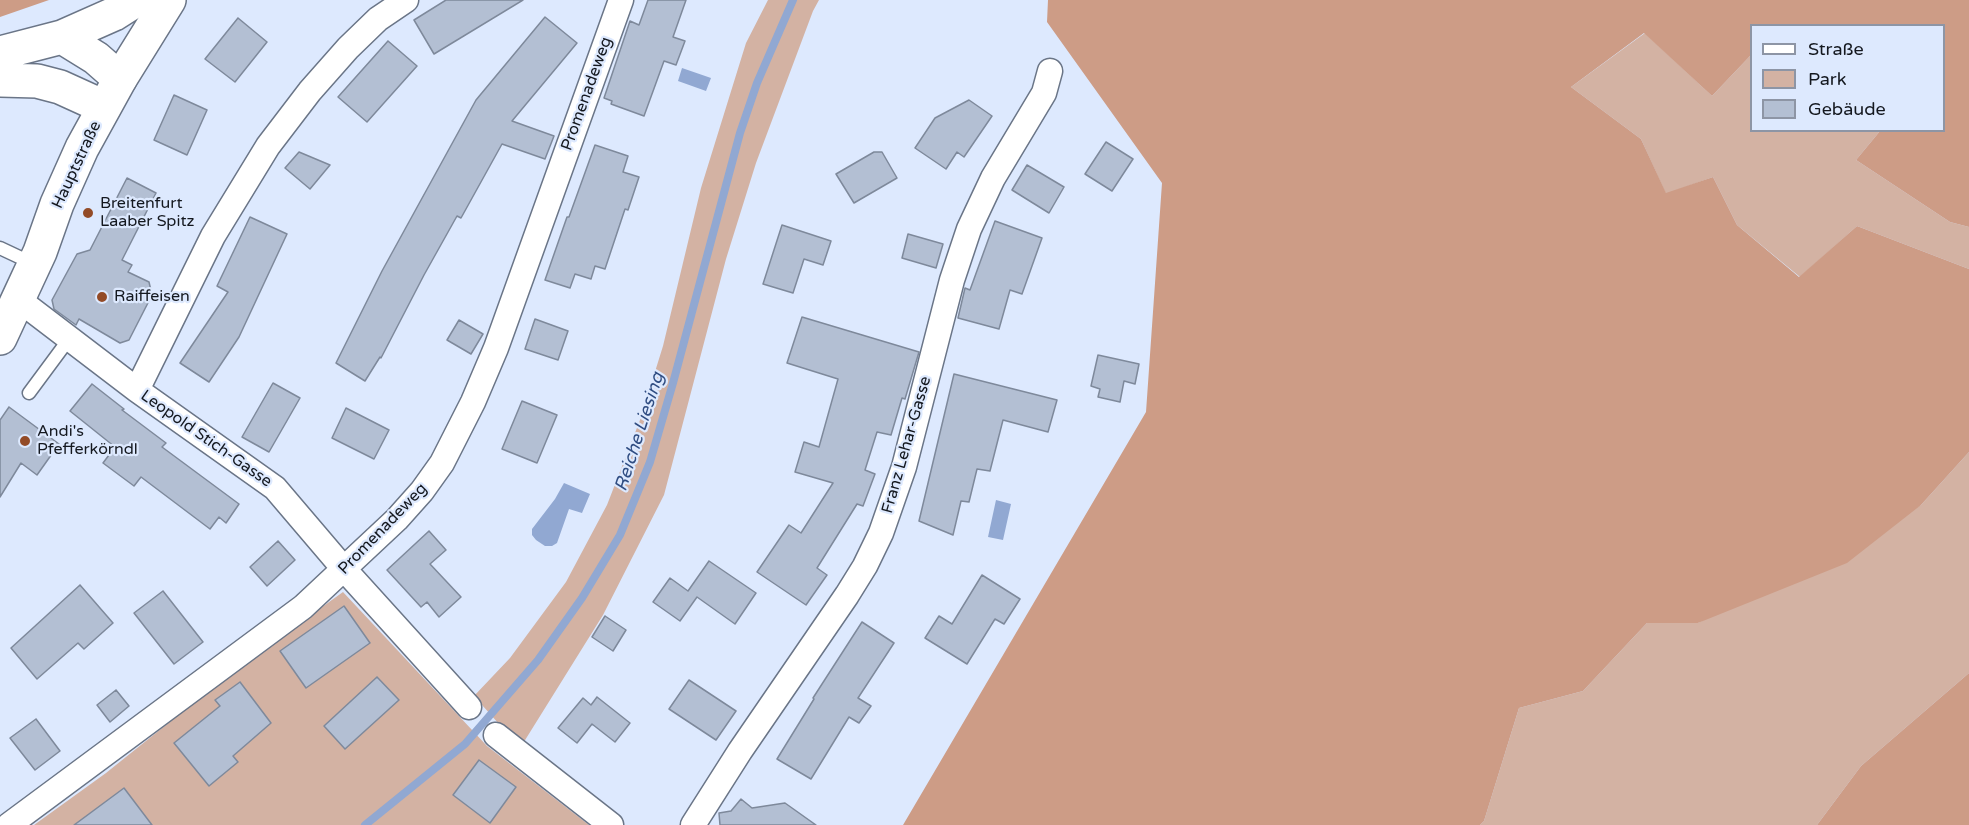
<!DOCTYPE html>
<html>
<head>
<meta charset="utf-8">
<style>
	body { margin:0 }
	#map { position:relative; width:1969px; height:825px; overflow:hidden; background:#dde9fe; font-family:"Varela Round",sans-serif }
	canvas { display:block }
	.legend { position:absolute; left:1750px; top:24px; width:195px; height:108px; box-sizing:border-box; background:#dde9fe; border:2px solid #8d95a5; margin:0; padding:8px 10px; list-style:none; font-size:18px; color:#14181f }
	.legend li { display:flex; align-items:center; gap:12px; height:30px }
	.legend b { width:30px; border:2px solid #8d95a5 }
</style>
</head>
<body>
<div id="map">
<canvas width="1969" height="825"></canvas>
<ul class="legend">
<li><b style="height:8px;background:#fff"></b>Straße</li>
<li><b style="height:16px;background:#d3b2a3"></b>Park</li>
<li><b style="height:16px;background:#b3bfd3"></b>Gebäude</li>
</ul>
</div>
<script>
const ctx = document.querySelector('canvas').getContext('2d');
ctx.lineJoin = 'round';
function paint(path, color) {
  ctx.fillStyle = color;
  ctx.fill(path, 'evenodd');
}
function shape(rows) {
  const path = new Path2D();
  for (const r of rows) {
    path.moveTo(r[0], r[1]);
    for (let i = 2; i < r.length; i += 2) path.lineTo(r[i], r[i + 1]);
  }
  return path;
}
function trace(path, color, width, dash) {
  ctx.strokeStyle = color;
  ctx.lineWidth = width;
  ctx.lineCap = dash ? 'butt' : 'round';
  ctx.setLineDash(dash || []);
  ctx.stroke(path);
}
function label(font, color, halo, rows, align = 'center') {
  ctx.font = font + ' "Varela Round",sans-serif';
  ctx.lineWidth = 4.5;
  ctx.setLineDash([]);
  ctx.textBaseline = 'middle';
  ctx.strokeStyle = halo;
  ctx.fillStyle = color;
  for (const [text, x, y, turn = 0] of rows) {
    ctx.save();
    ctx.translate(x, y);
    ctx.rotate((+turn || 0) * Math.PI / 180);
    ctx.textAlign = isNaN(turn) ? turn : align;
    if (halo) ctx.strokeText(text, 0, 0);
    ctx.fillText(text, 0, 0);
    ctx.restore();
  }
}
const green = shape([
	[768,0,819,0,813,11,756,163,726,259,664,495,603,615,522,745,507,733,474,696,510,658,566,582,607,505,640,420,663,346,701,188,746,43],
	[1645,33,1712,96,1751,55,1752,130,1880,131,1856,160,1950,222,1969,227,1969,269,1857,226,1800,277,1737,225,1713,177,1666,194,1641,139,1571,87],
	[1969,452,1969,673,1861,766,1817,825,1480,825,1484,821,1519,708,1583,691,1647,623,1698,623,1921,505],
	[343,592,487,746,589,825,34,825,106,773,237,668]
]);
const forest = shape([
	[0,0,49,0,0,17],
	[1048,0,1969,0,1969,227,1950,222,1856,160,1880,131,1944,130,1944,26,1752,26,1751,55,1712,96,1644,33,1571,87,1641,139,1666,193,1713,177,1737,225,1799,277,1857,226,1969,269,1969,452,1921,505,1847,563,1698,623,1647,623,1583,691,1519,708,1484,821,1480,825,903,825,1146,412,1162,183,1047,22],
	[1969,673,1969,825,1817,825,1861,766]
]);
const water = shape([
	[682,68,711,78,706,91,678,81],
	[564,483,590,494,582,513,569,509,557,543,552,546,545,546,536,540,532,535,532,529,555,499],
	[996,500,1011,504,1003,540,988,537]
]);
const stream = shape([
	[365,825,465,744,538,660,582,598,620,535,650,462,673,383,740,133,757,83,793,0]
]);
const building = shape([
	[446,0,523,0,434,54,414,20,446,0],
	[648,0,686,0,673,37,685,41,676,65,664,61,644,116,611,104,612,101,604,98,630,21,639,25,648,0],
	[545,17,577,43,512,121,554,136,545,159,502,144,461,218,457,216,424,275,381,358,380,357,365,381,336,363,382,271,476,100,545,17],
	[238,18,267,42,235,82,205,59,238,18],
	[388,41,417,66,367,122,338,97,388,41],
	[174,95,207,110,187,155,154,140,174,95],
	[969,100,992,116,964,157,957,152,946,169,915,148,935,118,969,100],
	[1106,142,1133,159,1112,191,1085,174,1106,142],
	[595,145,628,156,623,172,639,177,628,210,625,209,605,269,595,266,591,279,575,274,570,288,545,280,567,217,569,217,595,145],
	[299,152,330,165,310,189,285,168,299,152],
	[874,152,882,152,897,178,854,203,836,174,874,152],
	[1027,165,1064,187,1049,213,1012,190,1027,165],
	[127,178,156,193,122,260,132,265,128,272,149,282,152,295,129,340,120,343,79,319,76,325,54,309,52,300,77,254,90,250,127,178],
	[250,217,287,234,239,337,209,382,180,363,228,292,217,286,250,217],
	[995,221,1042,238,1022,294,1010,290,999,329,958,318,965,288,970,290,995,221],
	[782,225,831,241,823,265,804,259,793,293,763,284,782,225],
	[908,234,943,244,936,268,902,258,908,234],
	[802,317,919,352,905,399,902,398,891,435,877,432,865,470,875,474,863,506,857,504,817,568,827,575,806,605,757,572,789,525,801,533,833,483,795,472,804,442,819,447,838,379,787,363,802,317],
	[535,319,568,331,558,360,525,349,535,319],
	[459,320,483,334,471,354,447,340,459,320],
	[1098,355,1139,364,1135,384,1124,381,1120,402,1098,397,1100,389,1091,386,1098,355],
	[954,374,1057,400,1048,432,1003,420,990,471,977,469,969,502,961,501,953,535,919,521,954,374],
	[273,383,300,398,269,452,242,437,273,383],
	[92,384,124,409,122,410,166,443,162,447,239,504,226,523,219,517,210,529,141,477,134,486,103,463,115,447,70,411,92,384],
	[522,401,557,415,537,463,502,449,522,401],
	[9,407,59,444,37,475,21,463,0,497,0,420,9,407],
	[346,408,389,430,374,459,332,438,346,408],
	[429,531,446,550,430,564,461,597,439,617,427,602,421,607,387,570,429,531],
	[278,541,295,560,267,586,250,567,278,541],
	[709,561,756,593,735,624,697,597,680,621,653,602,670,578,688,591,709,561],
	[982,575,1020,599,1004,624,995,619,967,664,925,638,939,616,952,624,982,575],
	[80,585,113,623,84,649,78,643,37,679,11,648,80,585],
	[163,591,203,642,174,664,134,613,163,591],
	[344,606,370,643,306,688,280,651,344,606],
	[605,616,626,630,613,651,592,637,605,616],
	[862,622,894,643,858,698,871,706,859,723,849,717,811,779,777,759,814,699,813,698,862,622],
	[377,677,399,700,345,749,324,726,377,677],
	[689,680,736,711,716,740,669,709,689,680],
	[240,682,271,723,233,756,238,762,209,786,174,743,220,706,215,700,240,682],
	[116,690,129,706,110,722,97,705,116,690],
	[597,697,630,723,615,742,592,724,577,743,558,728,583,698,591,705,597,697],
	[36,719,60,751,35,770,10,738,36,719],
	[479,760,516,787,490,823,453,795,479,760],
	[124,788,152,825,74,825,124,788],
	[741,799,752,808,785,803,816,825,720,825,719,813,731,811,741,799]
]);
const lane = shape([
	[0,248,34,264],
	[29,393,69,339]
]);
const street = shape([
	[19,300,137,390,275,488,344,569,469,707],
	[137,390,213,236,268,146,310,91,348,48,378,19,406,0],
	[496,735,611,825],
	[9,825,303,607,397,519,422,491,442,463,473,402,496,348,621,0],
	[693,825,740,751,847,595,865,566,881,533,904,467,952,280,969,229,993,178,1044,93,1050,71]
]);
const secondary = shape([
	[0,338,40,252,57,204,82,148,120,79,169,0]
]);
const primary = shape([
	[62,37,96,58,120,79],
	[0,53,62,37,114,14,136,0],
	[0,80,37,81,60,87,104,107]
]);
const markers = [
	[88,213,6,"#934b27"],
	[102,297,6,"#934b27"],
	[25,441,6,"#934b27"]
];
const streetNames = [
	["Promenadeweg",587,94,-70],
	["Hauptstraße",77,165,-65],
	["Leopold Stich-Gasse",206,439,35],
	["Franz Lehar-Gasse",907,445,-74],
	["Promenadeweg",383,529,-46]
];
const poiNames = [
	["Breitenfurt",100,204],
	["Laaber Spitz",100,222],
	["Raiffeisen",114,297],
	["Andi's",37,432],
	["Pfefferkörndl",37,450]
];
const waterNames = [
	["Reiche Liesing",640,432,-72]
];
paint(green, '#d3b2a3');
paint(forest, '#cd9c86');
paint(water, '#91a8d2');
trace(stream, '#91a8d2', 8);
paint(building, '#b3bfd3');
trace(building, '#7e899b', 1.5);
trace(lane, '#6a7587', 15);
trace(street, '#6a7587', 27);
trace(secondary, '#6a7587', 36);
trace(primary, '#6a7587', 36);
trace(lane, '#fff', 12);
trace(street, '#fff', 24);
trace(secondary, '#fff', 33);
trace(primary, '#fff', 33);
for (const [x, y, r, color] of markers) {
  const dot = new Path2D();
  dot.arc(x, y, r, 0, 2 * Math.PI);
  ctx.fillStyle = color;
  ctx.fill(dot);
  trace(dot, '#dde9fe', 2);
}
label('16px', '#14181f', '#dde9fe', streetNames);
label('16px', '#14181f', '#dde9fe', poiNames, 'left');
label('italic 18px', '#304d82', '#dde9fe', waterNames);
</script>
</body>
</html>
